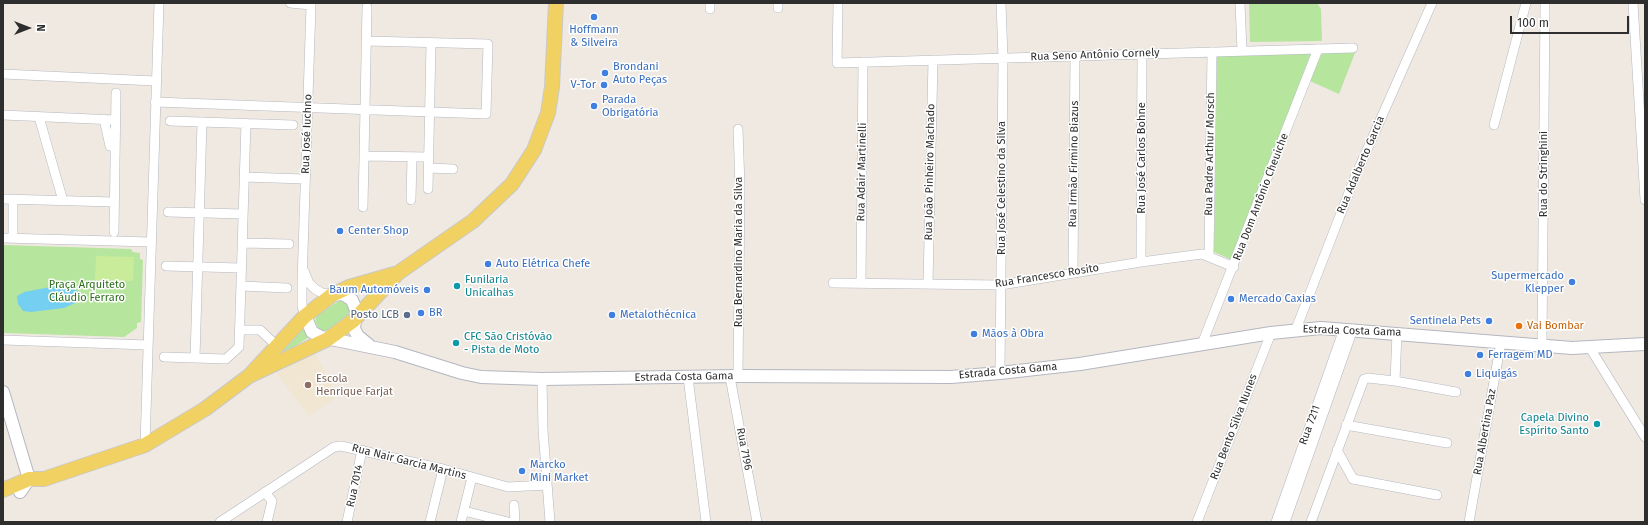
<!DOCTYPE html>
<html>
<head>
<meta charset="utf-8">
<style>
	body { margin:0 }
	#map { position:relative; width:1648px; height:525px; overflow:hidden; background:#efe9e1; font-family:"Fira Sans",sans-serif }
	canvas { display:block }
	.frame { position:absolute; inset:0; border:4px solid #2e2e2e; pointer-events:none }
	.north { position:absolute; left:8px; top:8px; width:40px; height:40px; -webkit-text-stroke:3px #fff; paint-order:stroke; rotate:90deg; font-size:11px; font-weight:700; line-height:16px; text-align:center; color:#2e2e2e }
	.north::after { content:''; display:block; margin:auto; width:14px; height:18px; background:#2e2e2e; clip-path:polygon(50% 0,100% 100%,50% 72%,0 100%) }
	.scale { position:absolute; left:1510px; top:16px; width:119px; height:18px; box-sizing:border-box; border:2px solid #2e2e2e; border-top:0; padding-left:5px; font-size:12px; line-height:14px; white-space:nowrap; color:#2e2e2e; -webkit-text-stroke:3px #fff; paint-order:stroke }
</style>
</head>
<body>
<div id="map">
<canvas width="1648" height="525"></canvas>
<div class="frame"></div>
<div class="north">N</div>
<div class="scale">100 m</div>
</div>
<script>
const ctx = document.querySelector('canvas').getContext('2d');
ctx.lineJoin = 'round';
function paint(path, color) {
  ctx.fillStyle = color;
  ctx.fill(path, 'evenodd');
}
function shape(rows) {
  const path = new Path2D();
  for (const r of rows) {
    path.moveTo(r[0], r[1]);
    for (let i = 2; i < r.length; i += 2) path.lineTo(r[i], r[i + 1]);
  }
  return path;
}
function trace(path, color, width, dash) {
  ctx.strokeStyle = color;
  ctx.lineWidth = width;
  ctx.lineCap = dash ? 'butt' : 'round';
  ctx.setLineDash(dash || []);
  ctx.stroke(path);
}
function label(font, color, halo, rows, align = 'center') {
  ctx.font = font + ' "Fira Sans",sans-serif';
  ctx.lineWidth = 3;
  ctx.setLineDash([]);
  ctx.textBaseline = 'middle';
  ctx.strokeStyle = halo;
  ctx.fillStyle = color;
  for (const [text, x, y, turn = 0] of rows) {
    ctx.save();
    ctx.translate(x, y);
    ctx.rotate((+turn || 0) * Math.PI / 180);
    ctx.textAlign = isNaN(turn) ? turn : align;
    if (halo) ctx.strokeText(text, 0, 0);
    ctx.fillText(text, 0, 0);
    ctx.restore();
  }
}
const education = shape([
	[313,350,338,396,309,416,277,374]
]);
const green = shape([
	[1249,3,1317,3,1321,9,1322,41,1250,42],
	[1311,53,1232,260,1214,252,1217,56],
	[1322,53,1355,53,1339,94,1310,81],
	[3,245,131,249,133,252,140,253,140,259,143,260,141,322,137,323,137,328,124,337,5,333,3,331],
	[339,301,345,302,350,309,347,318,329,331,323,331,318,328,315,320,318,314],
	[303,325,311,336,277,357,274,354]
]);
const pitch = shape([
	[96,256,134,257,133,281,95,280]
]);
const water = shape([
	[56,286,68,287,78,291,79,295,75,303,64,308,31,312,23,311,18,304,17,296,24,292]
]);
const street = shape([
	[290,3,311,5,302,283,302,306,305,316],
	[838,3,837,63,1353,48],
	[1240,3,1242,51],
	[1633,3,1645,200],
	[778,8,778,3],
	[710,9,710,3],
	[3,74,155,81],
	[155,102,486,114,488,44,366,41],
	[3,115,115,120],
	[39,117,63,201],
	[104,119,110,146,115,146],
	[170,121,293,125],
	[1494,125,1526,3],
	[738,129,740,186,738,376],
	[364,156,429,157],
	[429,168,453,169],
	[244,177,305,179],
	[428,189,431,43],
	[3,199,114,202],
	[411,200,412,157],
	[363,207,367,7],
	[168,212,243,214],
	[114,232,116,93],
	[3,238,151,242],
	[13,238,13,199],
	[242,243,289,244],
	[1209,256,1212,52],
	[1141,262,1142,54],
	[166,266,241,268],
	[304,271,309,283,315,289,322,293,332,295],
	[1073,272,1075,56],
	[833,283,1001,285,1141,262,1202,254,1234,267],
	[861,283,863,62],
	[928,284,933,60],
	[241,286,287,288],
	[1296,329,1355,177,1432,3],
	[240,330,260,330,277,346],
	[3,340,148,345],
	[1202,344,1318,49],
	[1542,345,1545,3],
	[1590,348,1645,437],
	[164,357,226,359,239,347,246,123],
	[195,358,202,122],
	[1000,373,1003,58,1001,3],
	[688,377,706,522],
	[730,377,757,522],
	[542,379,543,430,550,522],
	[1395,381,1397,333],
	[1346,425,1447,443],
	[145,445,159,3],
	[1337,450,1353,479,1437,495],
	[265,492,272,501,267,522],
	[514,505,515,522],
	[464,511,508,522],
	[220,522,334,447,341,446,443,469,508,487,547,485],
	[347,522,362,450],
	[430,522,443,469],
	[461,522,472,477],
	[1197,522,1271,333],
	[1276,522,1344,329],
	[1285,522,1353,329],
	[1311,522,1364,379,1368,378,1395,381,1456,392],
	[1469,522,1501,342]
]);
const secondary = shape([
	[332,295,343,294,352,300,356,310,354,329,358,336,370,346],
	[305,316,312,332,321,337,395,352,462,373,481,377,542,379,738,376,951,377,1000,373,1080,364,1271,333,1321,328,1572,348,1645,344],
	[3,392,29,479,20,492]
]);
const primary = shape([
	[249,376,328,339,354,320,398,273,473,221,512,184,534,150,548,113,552,87,556,3],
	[3,490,29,479,44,479,145,445,205,409,249,376,305,316,332,295,349,287,398,273]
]);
const markers = [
	[594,17,4,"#3f7fe0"],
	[605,73,4,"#3f7fe0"],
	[604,85,4,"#3f7fe0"],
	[594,106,4,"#3f7fe0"],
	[340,231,4,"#3f7fe0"],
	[488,264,4,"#3f7fe0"],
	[1572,282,4,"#3f7fe0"],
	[457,286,4,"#0f9aa8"],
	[427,290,4,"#3f7fe0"],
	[1231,299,4,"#3f7fe0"],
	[421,313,4,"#3f7fe0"],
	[407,315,4,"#5c6f8a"],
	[612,315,4,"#3f7fe0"],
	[1489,321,4,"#3f7fe0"],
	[1519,326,4,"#e8710a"],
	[974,334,4,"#3f7fe0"],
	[456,343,4,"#0f9aa8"],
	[1480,355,4,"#3f7fe0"],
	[1468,374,4,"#3f7fe0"],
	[308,385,4,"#8d6e63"],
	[1597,424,4,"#0f9aa8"],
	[522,471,4,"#3f7fe0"]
];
const shopNames = [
	["Hoffmann",594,30,"center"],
	["& Silveira",594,43,"center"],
	["Brondani",613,67],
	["Auto Peças",613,80],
	["V-Tor",596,85,"right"],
	["Parada",602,100],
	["Obrigatória",602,113],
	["Center Shop",348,231],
	["Auto Elétrica Chefe",496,264],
	["Supermercado",1564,276,"right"],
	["Klepper",1564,289,"right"],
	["Baum Automóveis",419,290,"right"],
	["Mercado Caxias",1239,299],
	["BR",429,313],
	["Metalothécnica",620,315],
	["Sentinela Pets",1481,321,"right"],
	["Mãos à Obra",982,334],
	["Ferragem MD",1488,355],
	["Liquigás",1476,374],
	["Marcko",530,465],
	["Mini Market",530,478]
];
const streetNames = [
	["Rua Seno Antônio Cornely",1095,55,-2],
	["Rua José Iuchno",307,134,-88],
	["Rua Padre Arthur Morsch",1210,154,-89],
	["Rua José Carlos Bohne",1142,158,-90],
	["Rua Irmão Firmino Biazus",1074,164,-89],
	["Rua Adalberto Garcia",1361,165,-67],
	["Rua Adair Martinelli",862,172,-89],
	["Rua João Pinheiro Machado",930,172,-89],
	["Rua do Stringhini",1544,174,-90],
	["Rua José Celestino da Silva",1002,188,-90],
	["Rua Dom Antônio Cheuiche",1261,197,-69],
	["Rua Bernardino Maria da Silva",739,252,-90],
	["Rua Francesco Rosito",1047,276,-9],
	["Estrada Costa Gama",1352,331,2],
	["Estrada Costa Gama",1008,371,-5],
	["Estrada Costa Gama",684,377,-1],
	["Rua 7211",1310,425,-70],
	["Rua Bento Silva Nunes",1234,427,-69],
	["Rua Albertina Paz",1485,432,-80],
	["Rua 7196",744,449,79],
	["Rua Nair Garcia Martins",409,462,14],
	["Rua 7014",355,486,-78]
];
const cultureNames = [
	["Funilaria",465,280],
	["Unicalhas",465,293],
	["CFC São Cristóvão",464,337],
	["- Pista de Moto",464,350],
	["Capela Divino",1589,418,"right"],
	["Espírito Santo",1589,431,"right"]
];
const parkNames = [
	["Praça Arquiteto",87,285],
	["Cláudio Ferraro",87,298]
];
const serviceNames = [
	["Posto LCB",399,315]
];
const foodNames = [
	["Vai Bombar",1527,326]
];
const educationNames = [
	["Escola",316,379],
	["Henrique Farjat",316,392]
];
paint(education, '#f0e6d1');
paint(green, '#b6e59e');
paint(pitch, '#c9ec9a');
paint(water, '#75cff0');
trace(street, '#b4b7c1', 10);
trace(secondary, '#b4b7c1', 14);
trace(primary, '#c9c9c9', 16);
trace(street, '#fff', 9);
trace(secondary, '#fff', 12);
trace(primary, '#f2d163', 14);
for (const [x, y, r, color] of markers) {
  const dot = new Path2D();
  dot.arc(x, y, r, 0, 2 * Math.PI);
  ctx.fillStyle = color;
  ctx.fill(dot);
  trace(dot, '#fff', 1.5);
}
label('11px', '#366cbe', '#fff', shopNames, 'left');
label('11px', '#2e2e2e', '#fff', streetNames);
label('11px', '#0d838f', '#fff', cultureNames, 'left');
label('11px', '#2c6e1b', '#fff', parkNames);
label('11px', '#4e5e75', '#fff', serviceNames, 'right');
label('11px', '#c56008', '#fff', foodNames, 'left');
label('11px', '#785e54', '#fff', educationNames, 'left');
</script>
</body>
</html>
